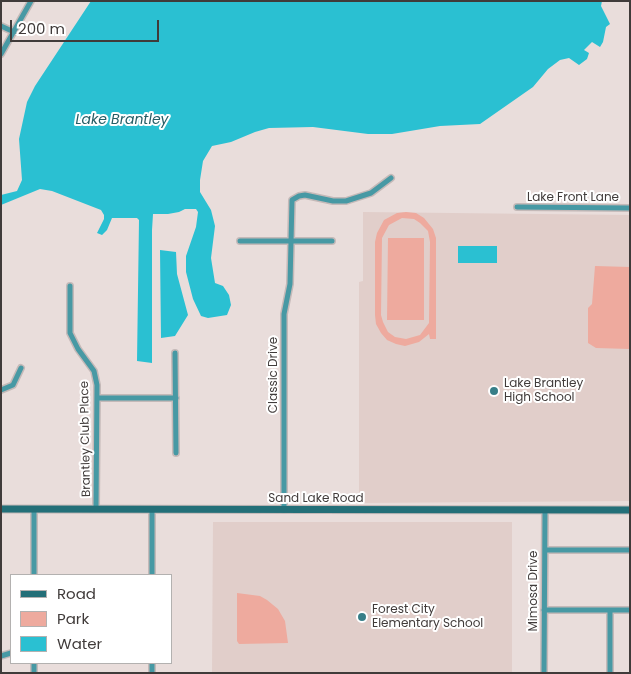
<!DOCTYPE html>
<html>
<head>
<meta charset="utf-8">
<style>
	body { margin:0 }
	#map { position:relative; width:631px; height:674px; overflow:hidden; background:#e9dddb; font-family:Poppins,sans-serif }
	canvas { display:block }
	.frame { position:absolute; inset:0; border:2px solid #403b3a; pointer-events:none }
	.legend { position:absolute; left:10px; top:574px; width:162px; height:90px; box-sizing:border-box; background:#fff; border:1px solid #b3b1b0; margin:0; padding:6px 9px; list-style:none; font-size:15px; color:#403b3a }
	.legend li { display:flex; align-items:center; gap:10px; height:25px }
	.legend b { width:25px; border:1px solid #b3b1b0 }
	.scale { position:absolute; left:10px; top:20px; width:149px; height:22px; box-sizing:border-box; border:2px solid #403b3a; border-top:0; padding-left:6px; font-size:15px; line-height:18px; white-space:nowrap; color:#403b3a; -webkit-text-stroke:4px #fff; paint-order:stroke }
</style>
</head>
<body>
<div id="map">
<canvas width="631" height="674"></canvas>
<div class="frame"></div>
<ul class="legend">
<li><b style="height:6px;background:#236f78"></b>Road</li>
<li><b style="height:14px;background:#eeaa9e"></b>Park</li>
<li><b style="height:14px;background:#2ac0d2"></b>Water</li>
</ul>
<div class="scale">200 m</div>
</div>
<script>
const ctx = document.querySelector('canvas').getContext('2d');
ctx.lineJoin = 'round';
function paint(path, color) {
  ctx.fillStyle = color;
  ctx.fill(path, 'evenodd');
}
function shape(rows) {
  const path = new Path2D();
  for (const r of rows) {
    path.moveTo(r[0], r[1]);
    for (let i = 2; i < r.length; i += 2) path.lineTo(r[i], r[i + 1]);
  }
  return path;
}
function trace(path, color, width, dash) {
  ctx.strokeStyle = color;
  ctx.lineWidth = width;
  ctx.lineCap = dash ? 'butt' : 'round';
  ctx.setLineDash(dash || []);
  ctx.stroke(path);
}
function label(font, color, halo, rows, align = 'center') {
  ctx.font = font + ' Poppins,sans-serif';
  ctx.lineWidth = 4;
  ctx.setLineDash([]);
  ctx.textBaseline = 'middle';
  ctx.strokeStyle = halo;
  ctx.fillStyle = color;
  for (const [text, x, y, turn = 0] of rows) {
    ctx.save();
    ctx.translate(x, y);
    ctx.rotate((+turn || 0) * Math.PI / 180);
    ctx.textAlign = isNaN(turn) ? turn : align;
    if (halo) ctx.strokeText(text, 0, 0);
    ctx.fillText(text, 0, 0);
    ctx.restore();
  }
}
const built = shape([
	[363,212,630,215,630,501,359,503,359,282,363,281],
	[213,522,512,522,512,673,212,673]
]);
const green = shape([
	[406,212,416,213,424,218,433,229,436,238,436,339,430,339,429,334,419,342,405,346,396,344,387,340,381,333,376,324,375,315,375,242,377,233,384,220,397,213],
	[402,218,414,219,420,223,428,231,430,242,429,323,420,335,406,339,395,337,388,332,383,322,381,315,382,238,389,225],
	[388,238,424,238,424,320,387,320],
	[595,266,630,267,630,349,596,348,588,343,588,308,592,304],
	[237,593,260,596,267,600,278,609,285,621,288,643,239,644,237,641]
]);
const water = shape([
	[91,1,602,1,601,6,610,24,606,27,603,42,600,47,592,42,584,50,589,53,587,59,579,65,569,58,560,60,548,69,533,87,480,124,440,126,392,134,368,134,313,127,269,128,255,132,231,142,212,146,203,161,200,180,200,192,211,210,215,226,211,258,215,283,223,286,229,295,231,305,227,315,208,318,201,316,193,299,186,272,186,256,196,227,198,212,196,209,185,209,179,212,168,214,153,214,152,230,152,363,137,361,139,220,137,218,112,218,107,230,102,235,97,233,104,219,104,215,101,210,52,191,40,189,1,205,1,195,17,191,22,180,19,139,27,102,35,86],
	[458,246,497,246,497,263,458,263],
	[160,250,176,252,177,274,188,315,175,336,161,338]
]);
const street = shape([
	[1,26,14,32],
	[1,54,31,1],
	[517,207,630,208],
	[240,241,332,241],
	[70,286,70,333,78,349,94,371,97,385,96,509],
	[175,353,176,453],
	[1,390,13,385,21,368],
	[97,398,176,398],
	[284,510,284,314,290,284,292,200,299,196,305,195,333,201,346,201,371,193,391,178],
	[545,550,630,550],
	[34,575,34,509],
	[152,575,152,509],
	[544,610,630,610],
	[1,656,11,653],
	[34,673,34,663],
	[152,673,152,663],
	[544,673,545,510],
	[610,673,610,610]
]);
const secondary = shape([
	[1,509,630,510]
]);
const markers = [
	[494,391,5,"#377e88"],
	[362,617,5,"#377e88"]
];
const streetNames = [
	["Lake Front Lane",573,198],
	["Classic Drive",274,375,-90],
	["Brantley Club Place",86,439,-91],
	["Sand Lake Road",316,499],
	["Mimosa Drive",534,591,-90]
];
const poiNames = [
	["Lake Brantley",504,384],
	["High School",504,398],
	["Forest City",372,610],
	["Elementary School",372,624]
];
const waterNames = [
	["Lake Brantley",122,120]
];
paint(built, '#e1ceca');
paint(green, '#eeaa9e');
paint(water, '#2ac0d2');
trace(street, '#c4b9b8', 8);
trace(secondary, '#c4b9b8', 9);
trace(street, '#4799a4', 5);
trace(secondary, '#236f78', 7);
for (const [x, y, r, color] of markers) {
  const dot = new Path2D();
  dot.arc(x, y, r, 0, 2 * Math.PI);
  ctx.fillStyle = color;
  ctx.fill(dot);
  trace(dot, '#fff', 2);
}
label('12px', '#403b3a', '#fff', streetNames);
label('12px', '#403b3a', '#fff', poiNames, 'left');
label('italic 14px', '#265e66', '#fff', waterNames);
</script>
</body>
</html>
